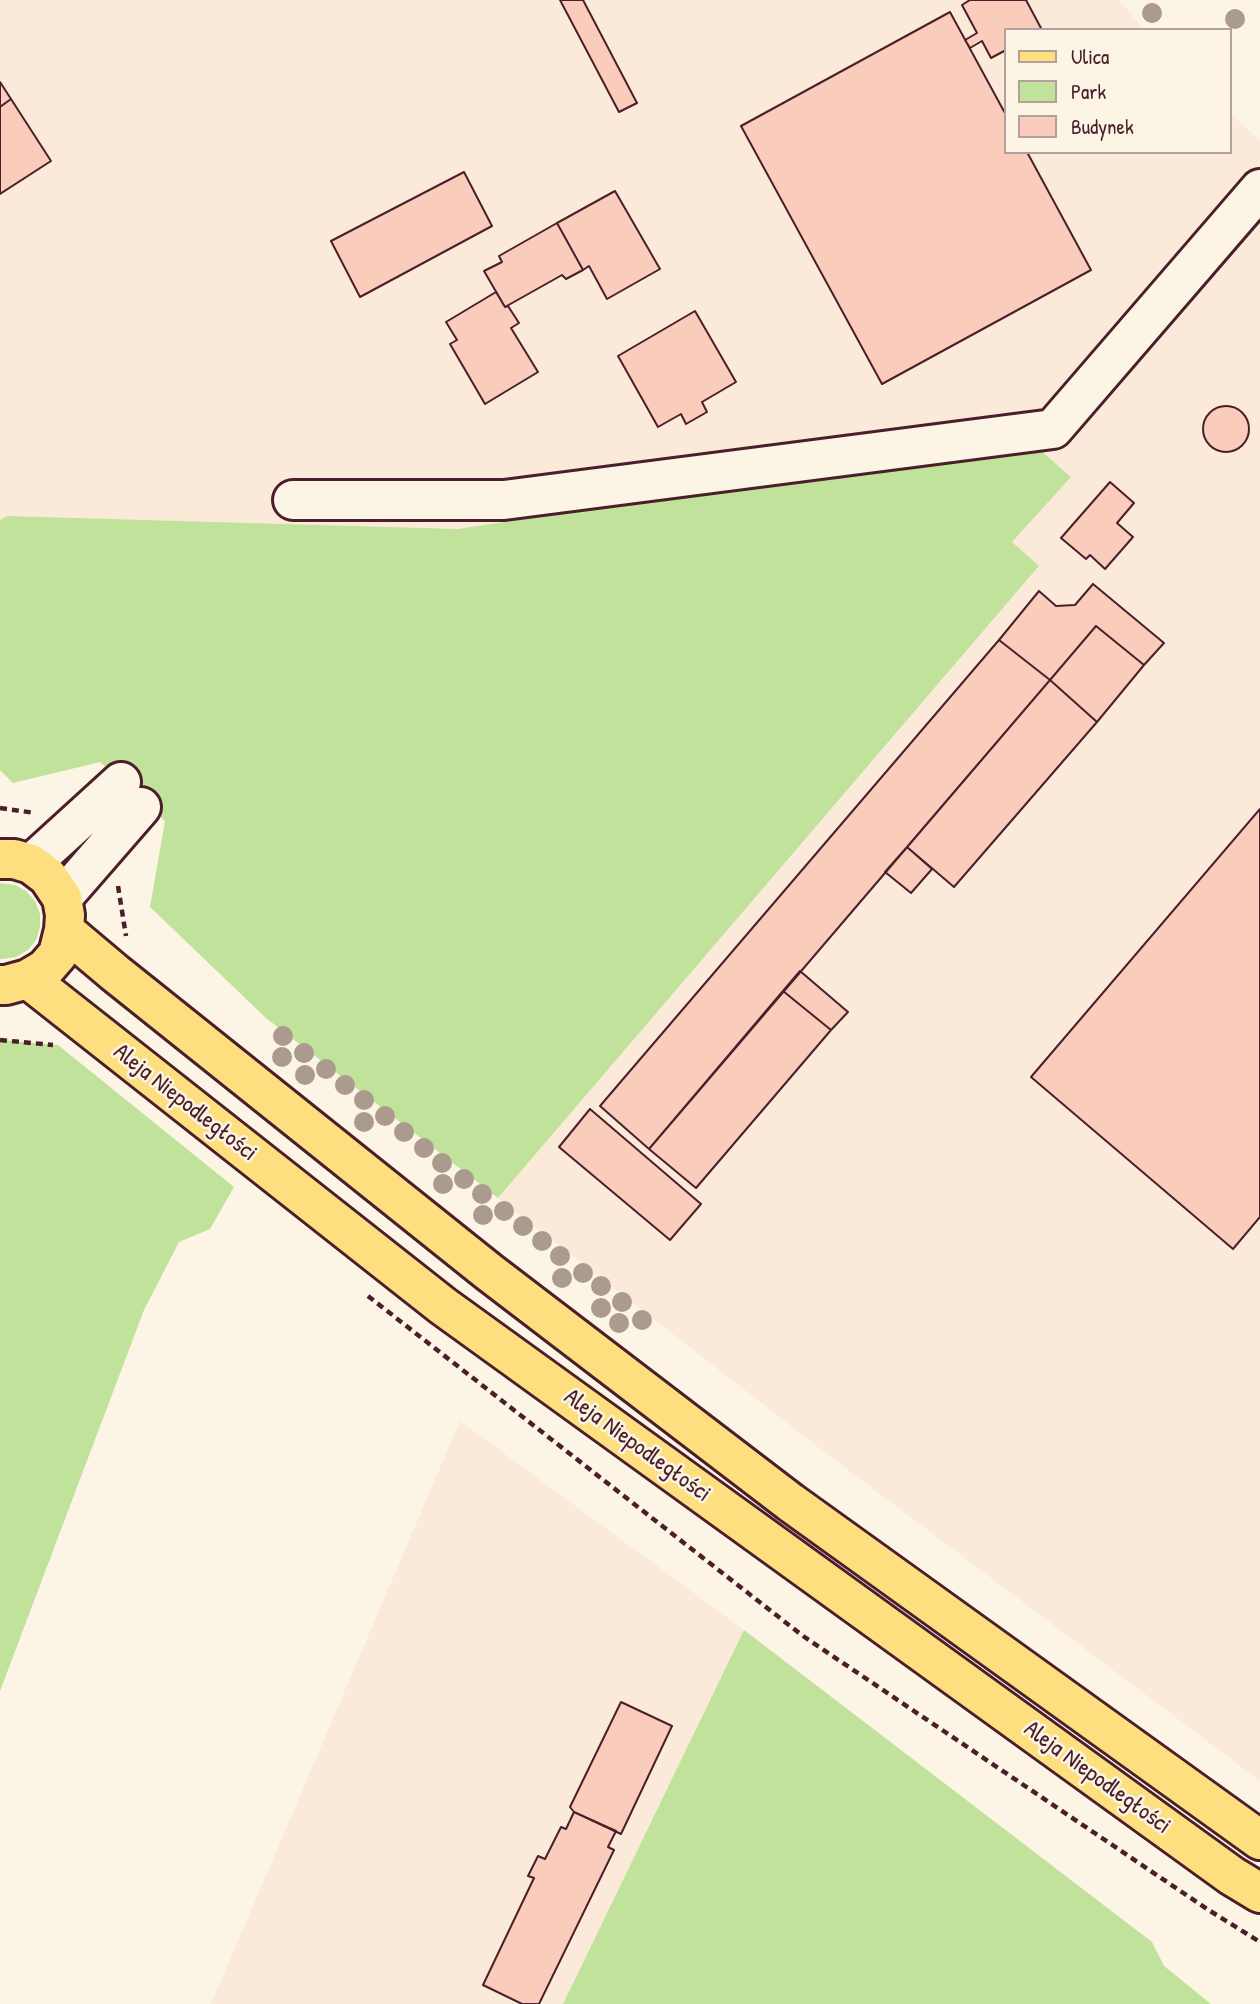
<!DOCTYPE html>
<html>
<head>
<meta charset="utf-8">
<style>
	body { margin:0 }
	#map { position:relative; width:1260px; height:2004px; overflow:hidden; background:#fcf5e5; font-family:"Patrick Hand",sans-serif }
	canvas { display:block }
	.legend { position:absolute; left:1004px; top:28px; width:228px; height:126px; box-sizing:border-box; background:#fcf5e5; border:2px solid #b59f9b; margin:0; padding:9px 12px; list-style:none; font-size:21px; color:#4a1f2b }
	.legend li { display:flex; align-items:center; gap:14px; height:35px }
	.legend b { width:35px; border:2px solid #b59f9b }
</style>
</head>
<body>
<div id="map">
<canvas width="1260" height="2004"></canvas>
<ul class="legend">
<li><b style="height:9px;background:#fddf80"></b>Ulica</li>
<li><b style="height:19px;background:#c0e29b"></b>Park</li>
<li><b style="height:19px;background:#f9ccbc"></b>Budynek</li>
</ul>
</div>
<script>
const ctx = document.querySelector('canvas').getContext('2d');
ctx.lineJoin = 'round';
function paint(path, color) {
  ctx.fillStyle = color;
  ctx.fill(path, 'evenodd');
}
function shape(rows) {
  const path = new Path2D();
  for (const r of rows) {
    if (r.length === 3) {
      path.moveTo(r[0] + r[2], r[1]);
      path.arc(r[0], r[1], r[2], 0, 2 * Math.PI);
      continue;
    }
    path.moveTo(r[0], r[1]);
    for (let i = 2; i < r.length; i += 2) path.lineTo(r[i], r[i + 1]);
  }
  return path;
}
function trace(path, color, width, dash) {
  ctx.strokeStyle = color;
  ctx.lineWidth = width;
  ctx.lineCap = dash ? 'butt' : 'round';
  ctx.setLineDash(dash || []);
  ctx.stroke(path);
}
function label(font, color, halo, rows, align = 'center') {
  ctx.font = font + ' "Patrick Hand",sans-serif';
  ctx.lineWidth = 5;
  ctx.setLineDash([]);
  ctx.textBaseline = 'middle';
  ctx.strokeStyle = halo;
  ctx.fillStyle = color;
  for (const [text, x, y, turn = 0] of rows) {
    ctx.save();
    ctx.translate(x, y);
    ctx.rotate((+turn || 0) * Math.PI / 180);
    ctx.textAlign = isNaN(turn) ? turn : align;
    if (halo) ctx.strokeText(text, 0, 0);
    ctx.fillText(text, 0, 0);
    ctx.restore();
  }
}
const built = shape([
	[0,0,1119,0,1144,30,1006,30,1006,152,1230,152,1230,114,1260,140,1260,1781,827,1454,498,1198,1039,567,1012,542,1071,477,1031,442,458,529,7,516,0,520],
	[460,1421,744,1630,563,2004,211,2004]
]);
const green = shape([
	[1031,442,1071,477,1012,542,1039,566,498,1198,266,1018,150,907,165,821,100,762,13,783,0,770,0,520,7,516,458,529],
	[0,883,15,885,26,891,35,901,40,914,40,927,36,940,28,950,16,957,3,959,0,959],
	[0,1040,58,1045,234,1187,210,1229,179,1242,144,1310,0,1691],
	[744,1630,1152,1942,1164,1966,1211,2004,563,2004]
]);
const building = shape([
	[560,0,583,0,637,103,619,112,560,0],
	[970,0,1026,0,1042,30,1006,30,1006,50,991,58,982,41,970,48,965,40,977,33,962,5,970,0],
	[950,12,1006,115,1006,152,1027,152,1091,270,882,384,741,126,950,12],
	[0,82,11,99,0,107,0,82],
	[11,99,51,161,0,194,0,107,11,99],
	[464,172,492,226,360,297,331,241,464,172],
	[615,191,660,269,607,299,589,266,583,270,557,223,615,191],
	[557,223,583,270,566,279,562,275,505,307,484,271,502,262,499,256,557,223],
	[496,292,505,307,508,306,519,323,511,328,538,372,485,404,450,344,457,340,446,322,496,292],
	[695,311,736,382,702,402,707,412,686,424,681,414,658,427,618,356,695,311],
	[1226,429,23],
	[1110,482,1134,503,1117,523,1133,537,1105,569,1090,555,1086,559,1061,538,1110,482],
	[1093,584,1164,643,1144,665,1096,626,1050,680,999,640,1039,591,1056,606,1075,605,1093,584],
	[1096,626,1144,665,1097,722,1050,680,1096,626],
	[999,640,1050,680,649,1149,600,1106,999,640],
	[1050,680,1097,722,954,887,907,847,1050,680],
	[1260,809,1260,1217,1233,1249,1031,1077,1260,809],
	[907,847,932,869,911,893,885,872,907,847],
	[800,971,848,1012,831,1030,783,991,800,971],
	[783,991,831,1030,696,1188,649,1149,783,991],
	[590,1109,701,1204,670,1240,559,1147,590,1109],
	[621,1702,672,1726,621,1834,574,1812,570,1807,621,1702],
	[574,1812,616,1831,608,1847,614,1850,539,2004,522,2004,483,1985,534,1878,528,1876,538,1856,545,1859,561,1827,566,1829,574,1812]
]);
const path = shape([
	[0,808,35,813],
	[118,886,126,936],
	[0,1040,53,1045],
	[368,1296,803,1636,1207,1909,1260,1942]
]);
const minor = shape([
	[293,500,504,500,1053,429,1260,189],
	[31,864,121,782],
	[62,898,141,807]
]);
const major = shape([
	[0,859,14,859,31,864,48,877,62,898,65,915,64,930,58,954,45,969,28,979,6,985,0,985],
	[64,930,115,973,489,1272,790,1502,1260,1840],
	[28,979,443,1306,1232,1876,1260,1893]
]);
const trees = [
	[1152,13],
	[1235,19],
	[283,1036],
	[304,1053],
	[282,1057],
	[326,1069],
	[305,1075],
	[345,1085],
	[364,1100],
	[385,1116],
	[364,1122],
	[404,1132],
	[424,1148],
	[442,1163],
	[464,1179],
	[443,1184],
	[482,1194],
	[504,1211],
	[483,1215],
	[523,1226],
	[542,1241],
	[560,1256],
	[583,1273],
	[562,1278],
	[601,1286],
	[622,1302],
	[601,1308],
	[642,1320],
	[619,1323]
];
const streetNames = [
	["Aleja Niepodległości",185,1103,38],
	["Aleja Niepodległości",637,1446,36],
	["Aleja Niepodległości",1097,1778,36]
];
paint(built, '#fbe9d9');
paint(green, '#c0e29b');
paint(building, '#f9ccbc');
trace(building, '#4a1f2b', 2);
trace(minor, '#4a1f2b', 44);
trace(major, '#4a1f2b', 44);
trace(path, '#4a1f2b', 4.5, [7, 5]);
trace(minor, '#fcf5e5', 38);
trace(major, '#fddf80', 38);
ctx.fillStyle = '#ab9a8e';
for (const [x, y] of trees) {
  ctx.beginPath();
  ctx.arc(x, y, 10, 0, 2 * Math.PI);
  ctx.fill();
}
label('24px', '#4a1f2b', '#fcf5e5', streetNames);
</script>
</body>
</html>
